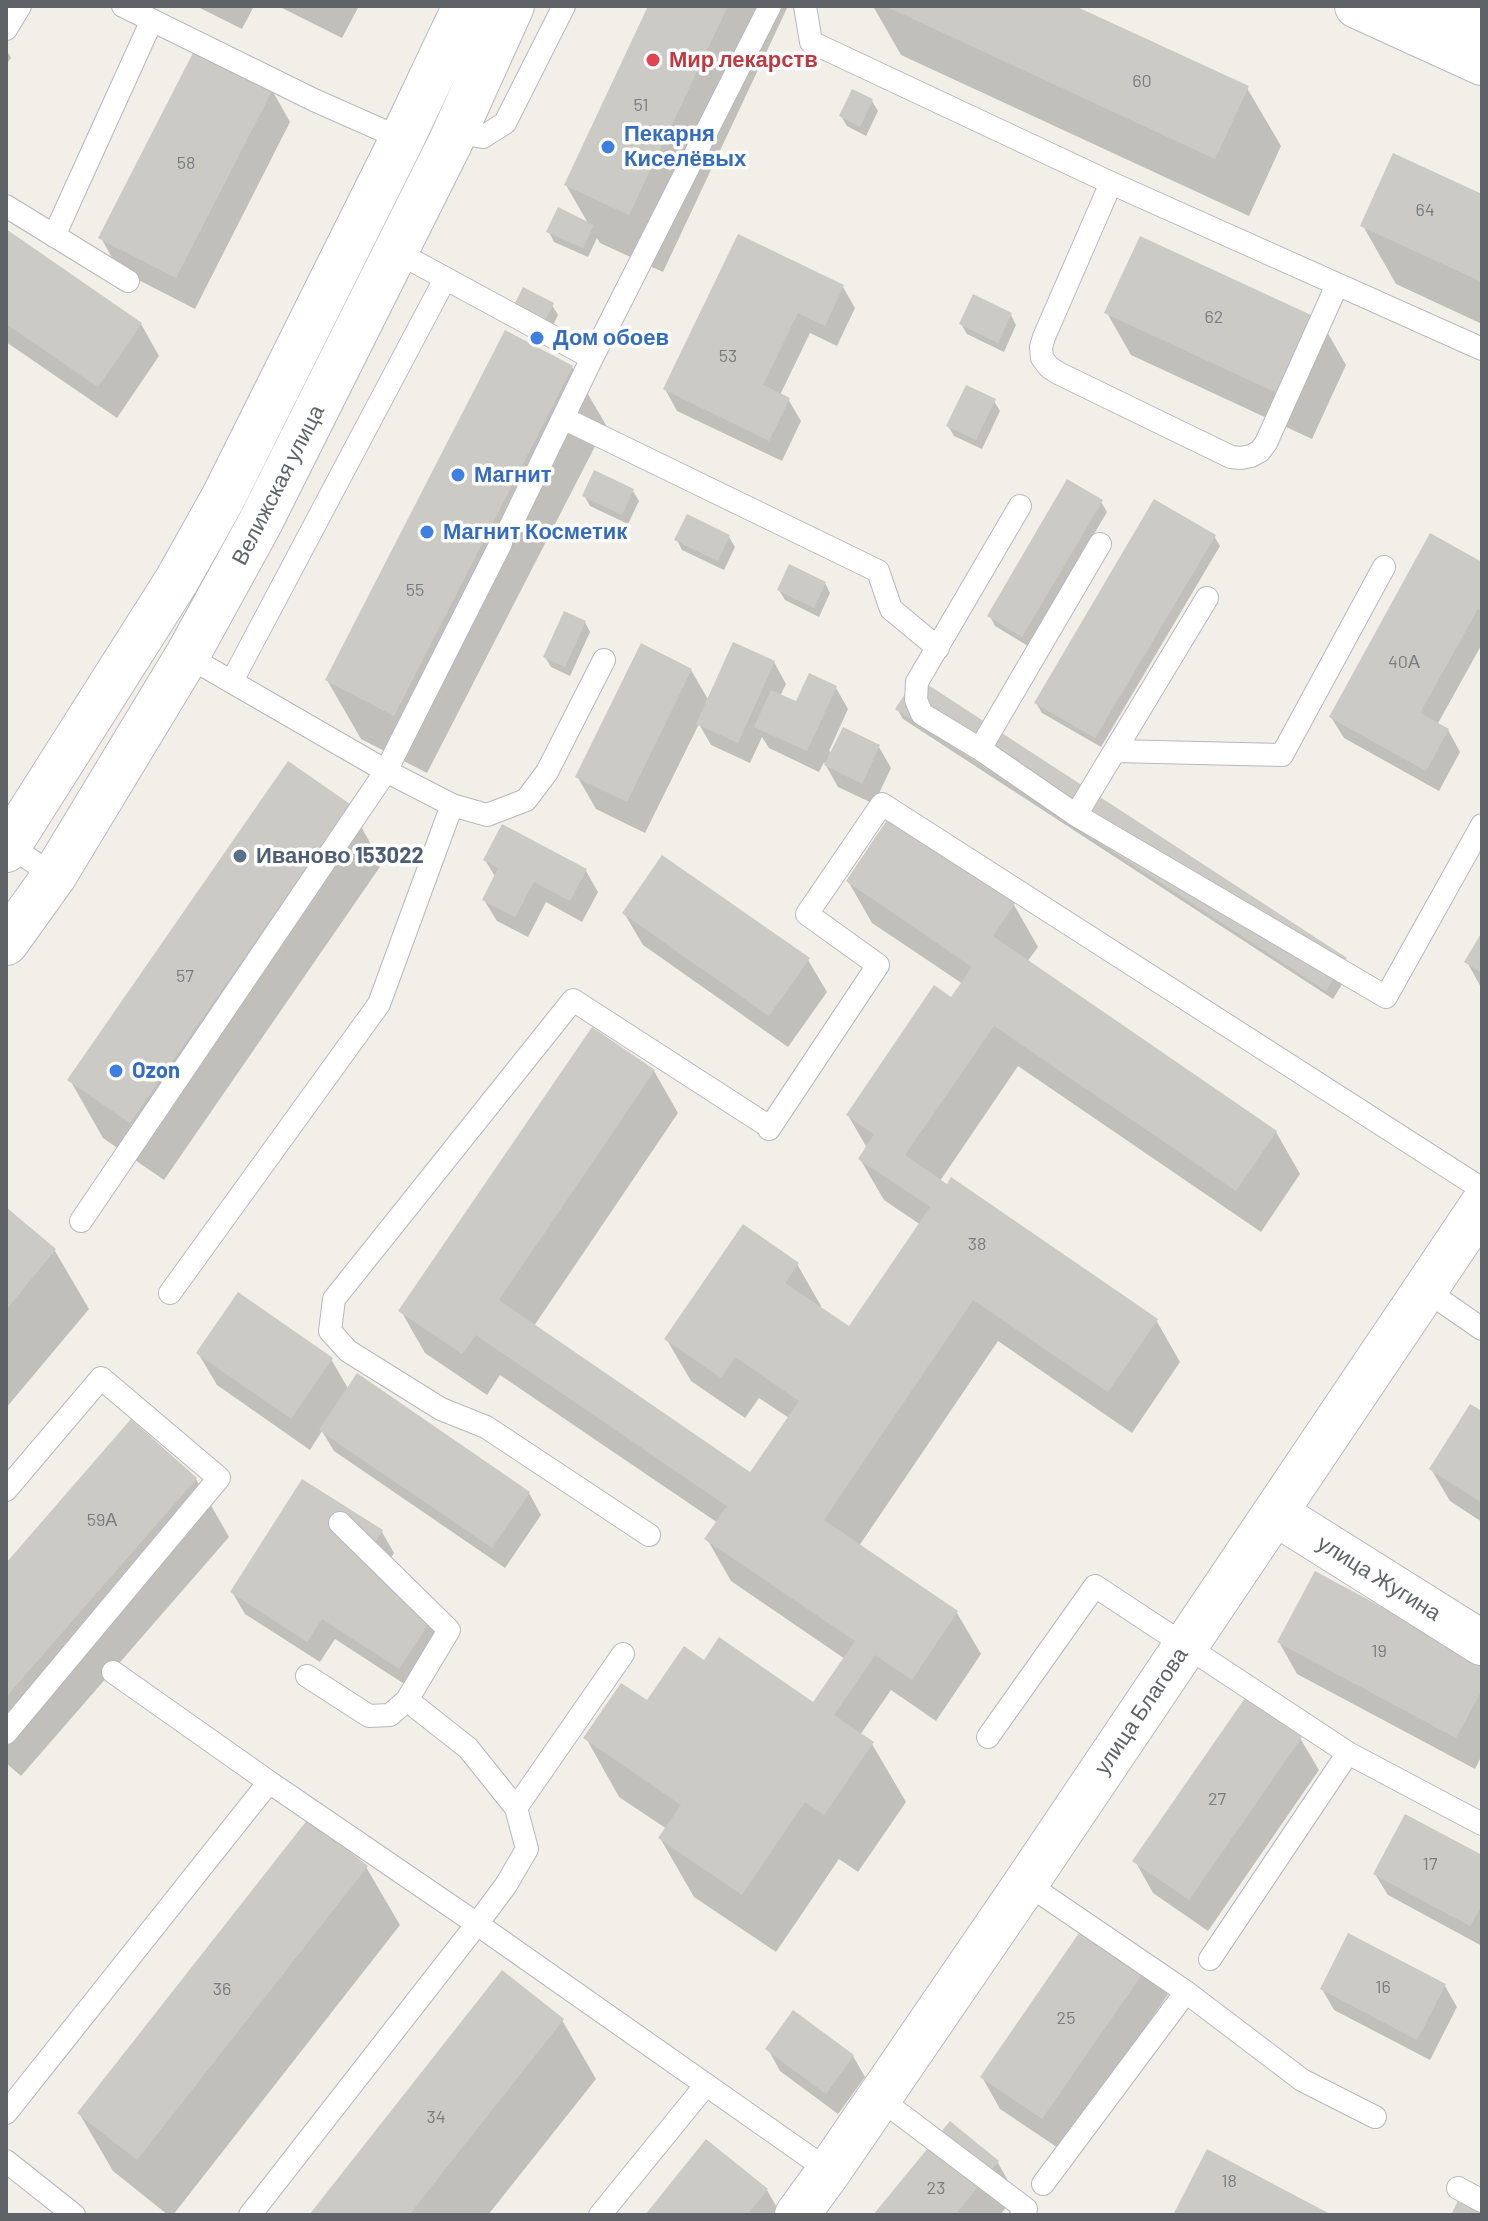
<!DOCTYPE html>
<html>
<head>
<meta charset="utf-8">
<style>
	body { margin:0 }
	#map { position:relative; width:1488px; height:2221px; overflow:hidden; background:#f1efe8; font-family:Barlow,sans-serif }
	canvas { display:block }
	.frame { position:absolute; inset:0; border:8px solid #5f6368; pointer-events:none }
</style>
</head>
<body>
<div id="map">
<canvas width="1488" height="2221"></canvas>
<div class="frame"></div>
</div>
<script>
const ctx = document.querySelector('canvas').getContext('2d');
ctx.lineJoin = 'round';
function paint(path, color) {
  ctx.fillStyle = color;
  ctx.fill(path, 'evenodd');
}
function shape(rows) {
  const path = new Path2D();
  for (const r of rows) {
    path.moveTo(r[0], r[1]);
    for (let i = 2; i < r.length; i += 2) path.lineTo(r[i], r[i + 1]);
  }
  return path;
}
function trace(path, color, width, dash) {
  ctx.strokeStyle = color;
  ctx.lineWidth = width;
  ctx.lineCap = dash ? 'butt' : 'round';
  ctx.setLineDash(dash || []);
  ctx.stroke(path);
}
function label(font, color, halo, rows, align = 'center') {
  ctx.font = font + ' Barlow,sans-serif';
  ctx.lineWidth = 7;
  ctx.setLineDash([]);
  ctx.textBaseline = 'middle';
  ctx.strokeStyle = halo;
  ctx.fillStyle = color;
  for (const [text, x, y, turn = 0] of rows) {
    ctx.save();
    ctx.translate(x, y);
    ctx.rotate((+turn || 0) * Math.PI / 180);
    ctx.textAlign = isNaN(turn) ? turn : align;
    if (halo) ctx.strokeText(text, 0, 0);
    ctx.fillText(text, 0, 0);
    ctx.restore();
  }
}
const shadow = shape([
	[196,6,254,6,242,29],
	[278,6,359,6,342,38],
	[650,6,788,6,663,272,600,243,597,238,588,257,554,242,549,232,589,225,566,185],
	[873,6,1071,6,1247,88,1281,146,1249,216,901,55],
	[6,49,11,58,6,65],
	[272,90,290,122,195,309,119,270,101,238],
	[872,101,878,111,866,136,847,126,841,116],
	[1482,196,1482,324,1396,284,1363,226],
	[6,232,141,324,159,356,117,418,6,342],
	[843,287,855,308,837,346,810,333,780,395,788,399,801,421,782,461,677,411,665,389],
	[552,305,558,315,550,332,521,317],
	[1107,313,1322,323,1346,365,1312,439,1131,355],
	[1011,315,1016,325,1004,352,967,334,961,324],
	[572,367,606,425,427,773,361,739,327,680],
	[994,401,1000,411,982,449,954,436,948,426],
	[633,491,639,501,628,524,590,506,584,495],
	[1101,502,1107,512,1028,646,995,626,990,616],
	[1214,536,1220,546,1101,747,1042,713,1036,703],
	[729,537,735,547,724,570,682,550,677,540],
	[1482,564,1482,644,1437,725,1448,730,1460,752,1439,791,1344,738,1331,717],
	[825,583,830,593,819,617,785,600,779,590],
	[585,622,590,632,570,676,551,667,545,657],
	[774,662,786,684,780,696,796,704,836,688,848,709,829,751,832,753,879,747,891,768,874,804,838,787,824,762,819,772,769,748,762,737,750,763,711,745,699,724,645,833,596,809,577,776,691,670,709,701],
	[897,709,1345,960,1351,970,1333,999,903,719],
	[349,805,382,864,164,1180,103,1138,70,1080],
	[485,860,586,871,598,892,582,922,546,902,528,937,497,921,484,900,496,878],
	[848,881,1014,905,1038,947,1027,962,1276,1132,1300,1174,1261,1232,1018,1066,940,1181,1156,1320,1180,1362,1132,1433,998,1341,859,1546,957,1613,981,1654,936,1721,891,1690,860,1735,872,1744,906,1802,858,1872,839,1859,776,1952,694,1897,660,1838,667,1829,619,1797,586,1738,647,1703,704,1663,814,1704,845,1659,731,1581,707,1539,718,1523,500,1375,487,1395,425,1353,401,1311,654,1071,678,1113,534,1326,751,1475,789,1418,759,1398,745,1418,691,1381,667,1340,797,1264,821,1306,820,1308,850,1329,921,1225,884,1200,860,1159,867,1148,848,1115,952,1000,963,984,872,923],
	[624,913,808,960,827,992,788,1047,643,945],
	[1482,936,1482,989,1467,962],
	[6,1210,55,1251,89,1309,6,1408],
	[198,1353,331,1359,349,1390,529,1493,541,1515,505,1568,334,1451,322,1431,310,1450,217,1385],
	[1482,1413,1482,1522,1450,1501,1431,1469],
	[196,1479,229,1537,21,1776,6,1763,6,1566],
	[382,1532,394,1553,382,1572,451,1629,412,1689,335,1639,320,1662,245,1614,232,1592],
	[1279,1642,1482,1663,1482,1755,1475,1769,1297,1674],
	[1300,1738,1319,1770,1208,1931,1153,1893,1135,1861],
	[1482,1857,1482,1946,1388,1895,1375,1874],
	[366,1867,400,1925,173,2215,168,2215,113,2171,79,2113],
	[1090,1920,1169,1993,1061,2150,1000,2109,982,2077],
	[1445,1986,1457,2007,1430,2060,1334,2010,1322,1989],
	[562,2020,596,2079,488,2215,311,2215],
	[768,2049,853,2056,865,2077,838,2114,780,2071],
	[951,2124,998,2163,1016,2195,1000,2215,876,2215],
	[767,2190,781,2215,648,2215]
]);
const building = shape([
	[648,6,728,6,629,215,564,185],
	[885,6,1075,6,1249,86,1215,159],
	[195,49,273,89,176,278,98,238],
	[852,89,873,99,860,127,839,116],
	[1393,153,1482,194,1482,282,1360,226],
	[558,207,594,225,583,248,546,232],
	[6,229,142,323,98,387,6,324],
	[738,234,844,285,825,326,798,313,763,385,790,398,769,441,663,389],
	[1140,236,1324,321,1288,398,1104,313],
	[523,287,554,303,544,323,513,307],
	[973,294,1012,313,998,343,959,324],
	[505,330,573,366,394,716,325,680],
	[966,385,996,399,976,440,946,426],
	[594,470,634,489,622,515,582,496],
	[1067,479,1103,500,1022,637,987,616],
	[1154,499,1216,535,1095,738,1034,703],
	[687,514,730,535,718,561,674,540],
	[1430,533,1482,562,1482,612,1478,609,1420,713,1449,729,1426,771,1329,717],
	[789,564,826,582,814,608,777,590],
	[564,611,586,621,565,667,543,657],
	[733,642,775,661,738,743,696,724],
	[641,643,692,669,627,802,575,777],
	[809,673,837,686,807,751,754,727,771,690,796,701],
	[916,677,1347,958,1326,991,895,709],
	[843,727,880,745,862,784,824,765],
	[288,761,350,804,130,1123,67,1080],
	[889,817,1015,903,993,936,1277,1131,1236,1191,994,1026,905,1155,947,1184,951,1177,1158,1319,1108,1392,973,1300,824,1520,958,1611,912,1680,875,1655,834,1715,874,1742,824,1815,805,1802,742,1895,658,1838,681,1805,583,1738,621,1683,647,1700,684,1646,704,1660,719,1637,813,1702,855,1641,704,1539,727,1506,476,1335,462,1354,398,1311,592,1027,655,1070,499,1300,750,1472,799,1401,735,1357,721,1378,664,1339,743,1224,799,1263,785,1283,849,1326,930,1207,858,1159,874,1134,846,1115,934,985,951,997,972,967,846,881],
	[502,824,587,869,570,901,534,882,515,917,482,900,498,868,483,860],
	[662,855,810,958,769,1016,622,913],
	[1482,932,1482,973,1464,962],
	[6,1207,56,1249,6,1310],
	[238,1292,333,1358,291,1419,196,1353],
	[357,1373,530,1492,492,1548,319,1430],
	[1470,1404,1482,1411,1482,1503,1429,1469],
	[131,1419,197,1478,6,1697,6,1563],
	[302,1479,383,1530,365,1558,440,1606,399,1669,322,1619,307,1642,230,1592],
	[1315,1571,1482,1661,1482,1690,1456,1738,1277,1642],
	[1245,1698,1302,1737,1189,1900,1132,1861],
	[1405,1814,1482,1855,1482,1905,1470,1926,1373,1874],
	[308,1819,368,1866,137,2160,77,2113],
	[1090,1917,1152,1960,1042,2119,980,2077],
	[1348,1933,1446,1984,1417,2040,1320,1989],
	[502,1970,564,2019,409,2215,309,2215],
	[793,2010,854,2055,826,2094,765,2049],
	[950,2121,999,2161,955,2215,873,2215],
	[706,2139,768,2189,747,2215,645,2215],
	[1207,2149,1332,2215,1178,2215,1174,2213],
	[1465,2186,1482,2194,1482,2215,1451,2215]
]);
const service = shape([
	[123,6,314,100,402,139],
	[805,6,811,42,1111,183,1482,349],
	[6,29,20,6],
	[454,132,483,137,505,123,564,6],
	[1111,183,1044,337,1041,347,1042,358,1049,367,1058,373,1231,457,1241,458,1251,456,1260,451,1266,443,1337,285],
	[6,206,128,281],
	[54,236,152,20],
	[395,251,592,358],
	[563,418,878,571,891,609,938,648],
	[1020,506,917,682,916,700,922,714,980,749,1076,815,1386,997,1482,825],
	[510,527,592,358,770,6],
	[187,656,386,771,452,805,487,815,526,800,547,772,604,660],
	[232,681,445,279],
	[980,749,1100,544],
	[1115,751,1282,755,1384,567],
	[1076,815,1207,598],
	[6,843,54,876],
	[81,1221,386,771,501,543],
	[1424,1289,1482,1329],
	[170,1293,379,1004,452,805],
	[6,1490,101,1378,219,1478,6,1733],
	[340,1523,449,1630,407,1700],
	[649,1535,486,1427,441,1409,348,1351,330,1331,334,1299,573,1000,768,1126,769,1129,878,965,807,914,882,804,1482,1189],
	[113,1672,269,1782],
	[988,1737,1095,1586,1348,1753,1482,1824],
	[516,1808,623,1654],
	[1026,1883,1186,1992,1302,2080,1375,2117],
	[1210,1959,1348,1753],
	[879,2098,1026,2209,1021,2215],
	[6,2113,269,1782,477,1924,829,2171],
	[6,2161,74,2215],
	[1043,2184,1186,1992],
	[1458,2188,1482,2201],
	[250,2215,477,1924,506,1885,527,1849,516,1808,468,1748,407,1700,390,1715,369,1716,307,1676],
	[600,2215,705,2086]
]);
const minor = shape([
	[1275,1513,1482,1643],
	[797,2215,829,2171,1026,1883,1482,1205]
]);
const secondary = shape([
	[1357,6,1482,63],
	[1434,6,1482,28],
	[6,850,177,580,223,498,402,139,465,6],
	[6,943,54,876,187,656,260,523,450,143,512,6]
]);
const markers = [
	[653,60,8,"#e0444e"],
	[608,147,8,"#3f7fe0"],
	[537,338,8,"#3f7fe0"],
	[458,475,8,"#3f7fe0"],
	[427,532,8,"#3f7fe0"],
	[240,856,8,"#5c6f8a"],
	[116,1071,8,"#3f7fe0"]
];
const numberNames = [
	["60",1142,81],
	["51",641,105],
	["58",186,163],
	["64",1425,210],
	["62",1214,317],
	["53",728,356],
	["55",415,590],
	["40А",1404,662],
	["57",185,976],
	["38",977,1244],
	["59А",102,1520],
	["19",1379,1651],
	["27",1217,1799],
	["17",1430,1864],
	["16",1383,1987],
	["36",222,1989],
	["25",1066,2018],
	["34",436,2117],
	["18",1229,2181],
	["23",936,2188]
];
const healthNames = [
	["Мир лекарств",669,60]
];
const shopNames = [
	["Пекарня",624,134],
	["Киселёвых",624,159],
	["Дом обоев",553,338],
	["Магнит",474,475],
	["Магнит Косметик",443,532],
	["Ozon",132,1071]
];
const streetNames = [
	["Велижская улица",278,485,-63],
	["улица Жугина",1379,1578,32],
	["улица Благова",1141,1711,-56]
];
const serviceNames = [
	["Иваново 153022",256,856]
];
paint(shadow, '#0003');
paint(building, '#cccac5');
trace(service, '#b5b8bc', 24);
trace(minor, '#b5b8bc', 46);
trace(secondary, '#b6babf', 46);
trace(service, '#fff', 22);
trace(minor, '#fff', 44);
trace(secondary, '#fff', 44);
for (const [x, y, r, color] of markers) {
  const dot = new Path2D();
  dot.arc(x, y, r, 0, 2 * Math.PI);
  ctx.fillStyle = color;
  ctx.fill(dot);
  trace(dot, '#fff', 3);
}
label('18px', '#7a7d7f', null, numberNames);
label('bold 22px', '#be3a42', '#fff', healthNames, 'left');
label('bold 22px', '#366cbe', '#fff', shopNames, 'left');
label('22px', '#5f6368', '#fff', streetNames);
label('bold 22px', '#4e5e75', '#fff', serviceNames, 'left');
</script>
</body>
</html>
